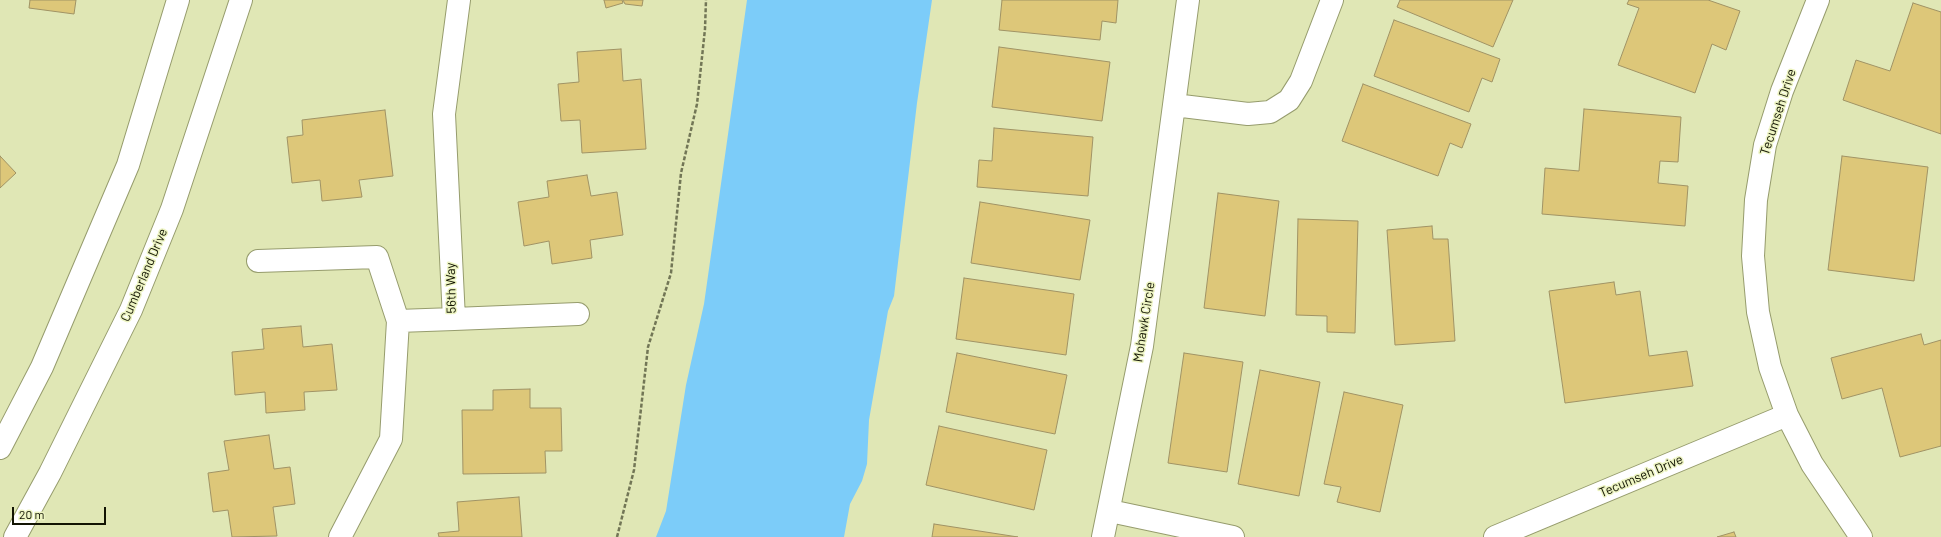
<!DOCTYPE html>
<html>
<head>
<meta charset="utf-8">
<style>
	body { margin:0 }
	#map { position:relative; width:1941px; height:537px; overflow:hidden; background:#e0e7b5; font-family:Barlow,sans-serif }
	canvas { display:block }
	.scale { position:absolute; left:12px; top:507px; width:94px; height:18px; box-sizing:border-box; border:2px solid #121403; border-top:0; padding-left:5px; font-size:12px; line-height:14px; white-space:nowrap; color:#121403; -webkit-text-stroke:3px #edf4c2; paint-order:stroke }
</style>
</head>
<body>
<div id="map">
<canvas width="1941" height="537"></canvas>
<div class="scale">20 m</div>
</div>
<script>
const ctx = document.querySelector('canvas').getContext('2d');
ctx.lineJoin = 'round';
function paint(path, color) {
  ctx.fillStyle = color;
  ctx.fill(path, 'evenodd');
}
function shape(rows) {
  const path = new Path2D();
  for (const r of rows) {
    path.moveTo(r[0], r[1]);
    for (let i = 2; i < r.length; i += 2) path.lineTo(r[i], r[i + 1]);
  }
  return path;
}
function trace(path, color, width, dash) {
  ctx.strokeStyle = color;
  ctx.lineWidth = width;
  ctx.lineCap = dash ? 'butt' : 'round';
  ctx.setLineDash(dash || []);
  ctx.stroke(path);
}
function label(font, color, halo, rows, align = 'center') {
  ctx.font = font + ' Barlow,sans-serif';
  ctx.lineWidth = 3;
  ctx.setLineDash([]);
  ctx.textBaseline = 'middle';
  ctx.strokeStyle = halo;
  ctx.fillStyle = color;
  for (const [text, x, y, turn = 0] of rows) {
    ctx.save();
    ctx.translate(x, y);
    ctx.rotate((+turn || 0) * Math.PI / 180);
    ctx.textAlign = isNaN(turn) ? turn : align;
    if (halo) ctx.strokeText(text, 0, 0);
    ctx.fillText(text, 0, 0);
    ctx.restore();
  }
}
const water = shape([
	[747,0,932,0,917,103,894,296,888,311,869,420,867,464,862,481,850,504,844,537,656,537,666,511,686,385,704,304]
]);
const building = shape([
	[30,0,76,0,74,14,29,8,30,0],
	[604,0,622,0,623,3,606,8,604,0],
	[623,0,643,0,642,6,625,4,623,0],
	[1002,0,1118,0,1116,23,1102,21,1100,40,999,30,1002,0],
	[1400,0,1513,0,1493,47,1397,7,1400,0],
	[1629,0,1708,0,1740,11,1726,50,1712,44,1695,93,1618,65,1639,8,1627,4,1629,0],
	[1913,3,1941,12,1941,134,1843,100,1856,60,1890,71,1913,3],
	[1394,20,1500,59,1492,82,1482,78,1469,112,1374,76,1394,20],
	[999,47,1110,62,1102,121,992,107,999,47],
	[621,49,623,81,641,79,646,149,582,153,580,120,561,121,558,84,579,82,577,52,621,49],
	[1363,84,1471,124,1462,148,1450,143,1438,176,1342,141,1363,84],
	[1584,109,1681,117,1678,162,1660,161,1658,183,1688,186,1685,226,1542,214,1545,168,1579,171,1584,109],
	[385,110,393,176,359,180,362,197,322,201,320,180,292,183,287,137,303,135,302,120,385,110],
	[994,128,1093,137,1088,196,977,187,979,160,992,161,994,128],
	[0,156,16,173,0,188,0,156],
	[1842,156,1928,167,1914,281,1828,270,1842,156],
	[587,175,591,196,617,192,623,235,590,240,592,258,552,264,549,241,524,246,518,202,549,197,547,181,587,175],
	[1218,193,1279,201,1265,316,1204,308,1218,193],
	[980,202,1090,220,1080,280,971,263,980,202],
	[1298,219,1358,221,1355,333,1327,332,1327,316,1296,315,1298,219],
	[1432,226,1433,239,1448,239,1455,341,1395,345,1387,230,1432,226],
	[964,278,1074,294,1066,355,956,339,964,278],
	[1614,282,1616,295,1640,291,1649,356,1687,351,1693,386,1565,403,1549,291,1614,282],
	[301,326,303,347,332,344,337,390,304,392,305,410,266,413,265,392,235,395,232,352,264,349,262,329,301,326],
	[1921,334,1924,345,1941,340,1941,446,1900,457,1882,388,1842,399,1831,358,1921,334],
	[957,353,1067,375,1055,434,946,412,957,353],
	[1184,353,1243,362,1227,472,1168,463,1184,353],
	[1260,370,1320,382,1299,496,1238,484,1260,370],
	[530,389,530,408,561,408,562,451,545,451,546,473,463,474,462,410,493,410,493,390,530,389],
	[1344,392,1403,405,1380,512,1337,502,1341,487,1324,484,1344,392],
	[939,426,1047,450,1034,510,926,485,939,426],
	[269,435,274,469,290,467,295,504,273,507,277,536,232,537,228,510,213,512,208,473,229,470,224,441,269,435],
	[519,497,522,537,439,537,438,533,459,531,457,502,519,497],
	[934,524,1018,537,932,537,934,524],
	[1734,532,1736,537,1717,537,1734,532]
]);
const path = shape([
	[617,537,634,470,648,347,671,273,681,173,697,104,705,29,706,0]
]);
const minor = shape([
	[1188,0,1174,105,1248,114,1270,112,1289,100,1301,81,1332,0],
	[1818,0,1782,91,1765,145,1756,200,1753,256,1758,312,1770,367,1787,415,1812,464,1861,537],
	[258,261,377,257,398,321],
	[454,319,578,314],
	[0,448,42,367,128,165,178,0],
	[1110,511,1233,537],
	[15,537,50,473,131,310,172,209,241,0],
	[340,537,391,439,398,321,454,319,444,114,459,0],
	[1103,537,1142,346,1174,105],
	[1495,537,1787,415]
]);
const streetNames = [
	["Tecumseh Drive",1778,112,-72],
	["Cumberland Drive",144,275,-67],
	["56th Way",451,288,-91],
	["Mohawk Circle",1144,322,-81],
	["Tecumseh Drive",1641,476,-23]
];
paint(water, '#7cccf9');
paint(building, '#ddc779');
trace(building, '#a09365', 1);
trace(minor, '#969c6d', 24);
trace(path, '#727656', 2.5, [4, 2]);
trace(minor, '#fff', 22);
label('13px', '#121403', '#edf4c2', streetNames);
</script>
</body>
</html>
